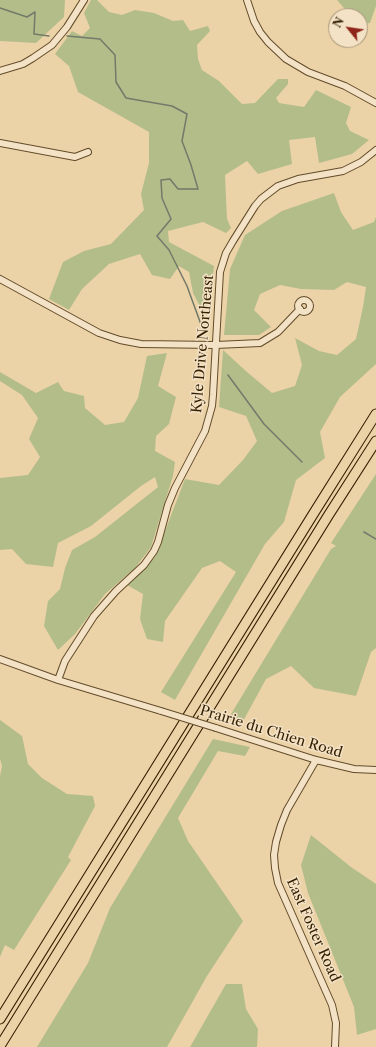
<!DOCTYPE html>
<html>
<head>
<meta charset="utf-8">
<style>
	body { margin:0 }
	#map { position:relative; width:376px; height:1047px; overflow:hidden; background:#ecd2a7; font-family:"Libre Caslon Text",serif }
	canvas { display:block }
	.north { position:absolute; left:328px; top:8px; width:40px; height:40px; box-sizing:border-box; background:#f3e2c6; border:1px solid #a79477; border-radius:50%; rotate:300deg; font-size:11px; font-weight:700; line-height:16px; text-align:center; color:#341f00 }
	.north::after { content:''; display:block; margin:auto; width:14px; height:18px; background:#8f2418; clip-path:polygon(50% 0,100% 100%,50% 72%,0 100%) }
</style>
</head>
<body>
<div id="map">
<canvas width="376" height="1047"></canvas>
<div class="north">N</div>
</div>
<script>
const ctx = document.querySelector('canvas').getContext('2d');
ctx.lineJoin = 'round';
function paint(path, color) {
  ctx.fillStyle = color;
  ctx.fill(path, 'evenodd');
}
function shape(rows) {
  const path = new Path2D();
  for (const r of rows) {
    if (r.length === 3) {
      path.moveTo(r[0] + r[2], r[1]);
      path.arc(r[0], r[1], r[2], 0, 2 * Math.PI);
      continue;
    }
    path.moveTo(r[0], r[1]);
    for (let i = 2; i < r.length; i += 2) path.lineTo(r[i], r[i + 1]);
  }
  return path;
}
function trace(path, color, width, dash) {
  ctx.strokeStyle = color;
  ctx.lineWidth = width;
  ctx.lineCap = dash ? 'butt' : 'round';
  ctx.setLineDash(dash || []);
  ctx.stroke(path);
}
function label(font, color, halo, rows, align = 'center') {
  ctx.font = font + ' "Libre Caslon Text",serif';
  ctx.lineWidth = 3;
  ctx.setLineDash([]);
  ctx.textBaseline = 'middle';
  ctx.strokeStyle = halo;
  ctx.fillStyle = color;
  for (const [text, x, y, turn = 0] of rows) {
    ctx.save();
    ctx.translate(x, y);
    ctx.rotate((+turn || 0) * Math.PI / 180);
    ctx.textAlign = isNaN(turn) ? turn : align;
    if (halo) ctx.strokeText(text, 0, 0);
    ctx.fillText(text, 0, 0);
    ctx.restore();
  }
}
const green = shape([
	[0,0,65,0,64,17,36,43,0,41],
	[91,0,97,0,109,12,122,15,135,10,154,13,173,21,183,20,190,31,208,26,210,31,197,45,198,59,202,70,219,81,242,104,255,103,278,79,288,79,288,84,276,98,279,103,304,107,316,90,351,107,346,123,350,131,369,140,352,154,319,163,315,137,289,140,292,164,258,174,247,161,225,175,227,219,231,228,226,233,203,222,168,231,169,242,214,266,210,303,203,312,193,293,189,272,179,266,170,279,152,275,140,254,109,264,82,289,69,310,49,299,63,262,84,251,111,244,144,210,141,194,149,163,149,132,78,92,69,66,55,54,72,31,82,36,90,28,84,13],
	[337,0,376,0,376,6,370,23,360,25,360,16,351,16],
	[334,193,341,212,353,230,374,222,376,217,376,364,340,397,320,432,325,458,296,480,284,522,265,544,175,700,161,692,236,572,220,561,202,568,165,621,163,642,147,639,140,619,143,594,127,585,155,557,185,479,219,485,243,460,257,441,246,416,219,407,223,350,247,372,272,393,295,386,302,365,295,338,319,351,337,355,356,339,363,307,366,287,347,282,334,290,301,289,280,285,260,294,254,310,271,327,259,335,224,335,230,269,245,235,282,211],
	[167,353,158,386,176,397,169,424,156,436,155,451,175,462,173,476,151,547,135,568,105,594,75,634,58,650,44,626,48,601,60,589,65,568,72,550,95,537,158,487,155,477,141,486,91,526,58,543,53,567,26,564,12,549,0,550,0,478,28,475,40,457,29,439,38,418,22,395,0,381,0,372,36,393,58,382,64,391,84,396,85,408,105,425,124,422,138,398,147,356],
	[376,474,376,648,371,652,356,696,314,688,291,666,266,679,242,723,228,719,331,549,336,546,331,543],
	[0,720,22,736,28,764,42,778,67,794,93,796,95,806,68,857,71,860,14,950,5,945,0,957,0,776,2,766,0,759],
	[213,739,250,747,245,756,218,751,178,818,188,841,243,921,207,976,167,1047,37,1047,88,963,110,908],
	[311,835,351,867,376,884,376,1029,357,1035,354,1007,308,893,301,865],
	[226,984,242,984,246,1009,258,1029,257,1047,190,1047]
]);
const stream = shape([
	[0,8,27,17,35,12,34,34,49,36],
	[67,36,100,39,115,55,116,82,126,98,172,106,187,114,182,141,191,165,198,189,178,189,170,179,161,180,162,198,171,219,157,236,169,250,187,286,203,330],
	[228,375,264,424,302,462],
	[364,532,376,539]
]);
const minor = shape([
	[247,0,254,21,260,32,268,42,286,59,308,72,345,86,376,103],
	[0,71,23,64,33,58,52,45,67,27,84,0],
	[0,143,75,157,88,152],
	[0,279,99,333,120,340,141,344,216,345,260,343,278,332,300,309],
	[304,306,6],
	[0,659,58,680,161,711],
	[58,680,65,661,94,616,116,591,144,565,154,551,158,542,168,505,175,488,205,431,212,406,213,395,220,272,226,253,233,241,255,206,261,199,278,186,298,179,343,171,361,162,376,150],
	[216,728,316,760,354,769,376,770],
	[316,760,287,810,281,825,276,842,274,855,275,868,278,883,332,1005,336,1023,335,1047]
]);
const highway = shape([
	[0,1019,312,516,376,414],
	[0,1046,328,516,376,441]
]);
const minorBridge = shape([
	[161,711,216,728]
]);
const streetNames = [
	["Kyle Drive Northeast",203,344,-85],
	["Prairie du Chien Road",271,732,17],
	["East Foster Road",313,930,66]
];
paint(green, '#b3bd8a');
trace(stream, '#727a6a', 1.5);
trace(minor, '#624c2a', 8);
trace(highway, '#341f00', 11);
trace(minor, '#f3e2c6', 6);
trace(highway, '#ecd2a7', 9);
trace(minorBridge, '#624c2a', 8, []);
trace(minorBridge, '#f3e2c6', 6);
label('14px', '#341f00', '#f3e2c6', streetNames);
</script>
</body>
</html>
